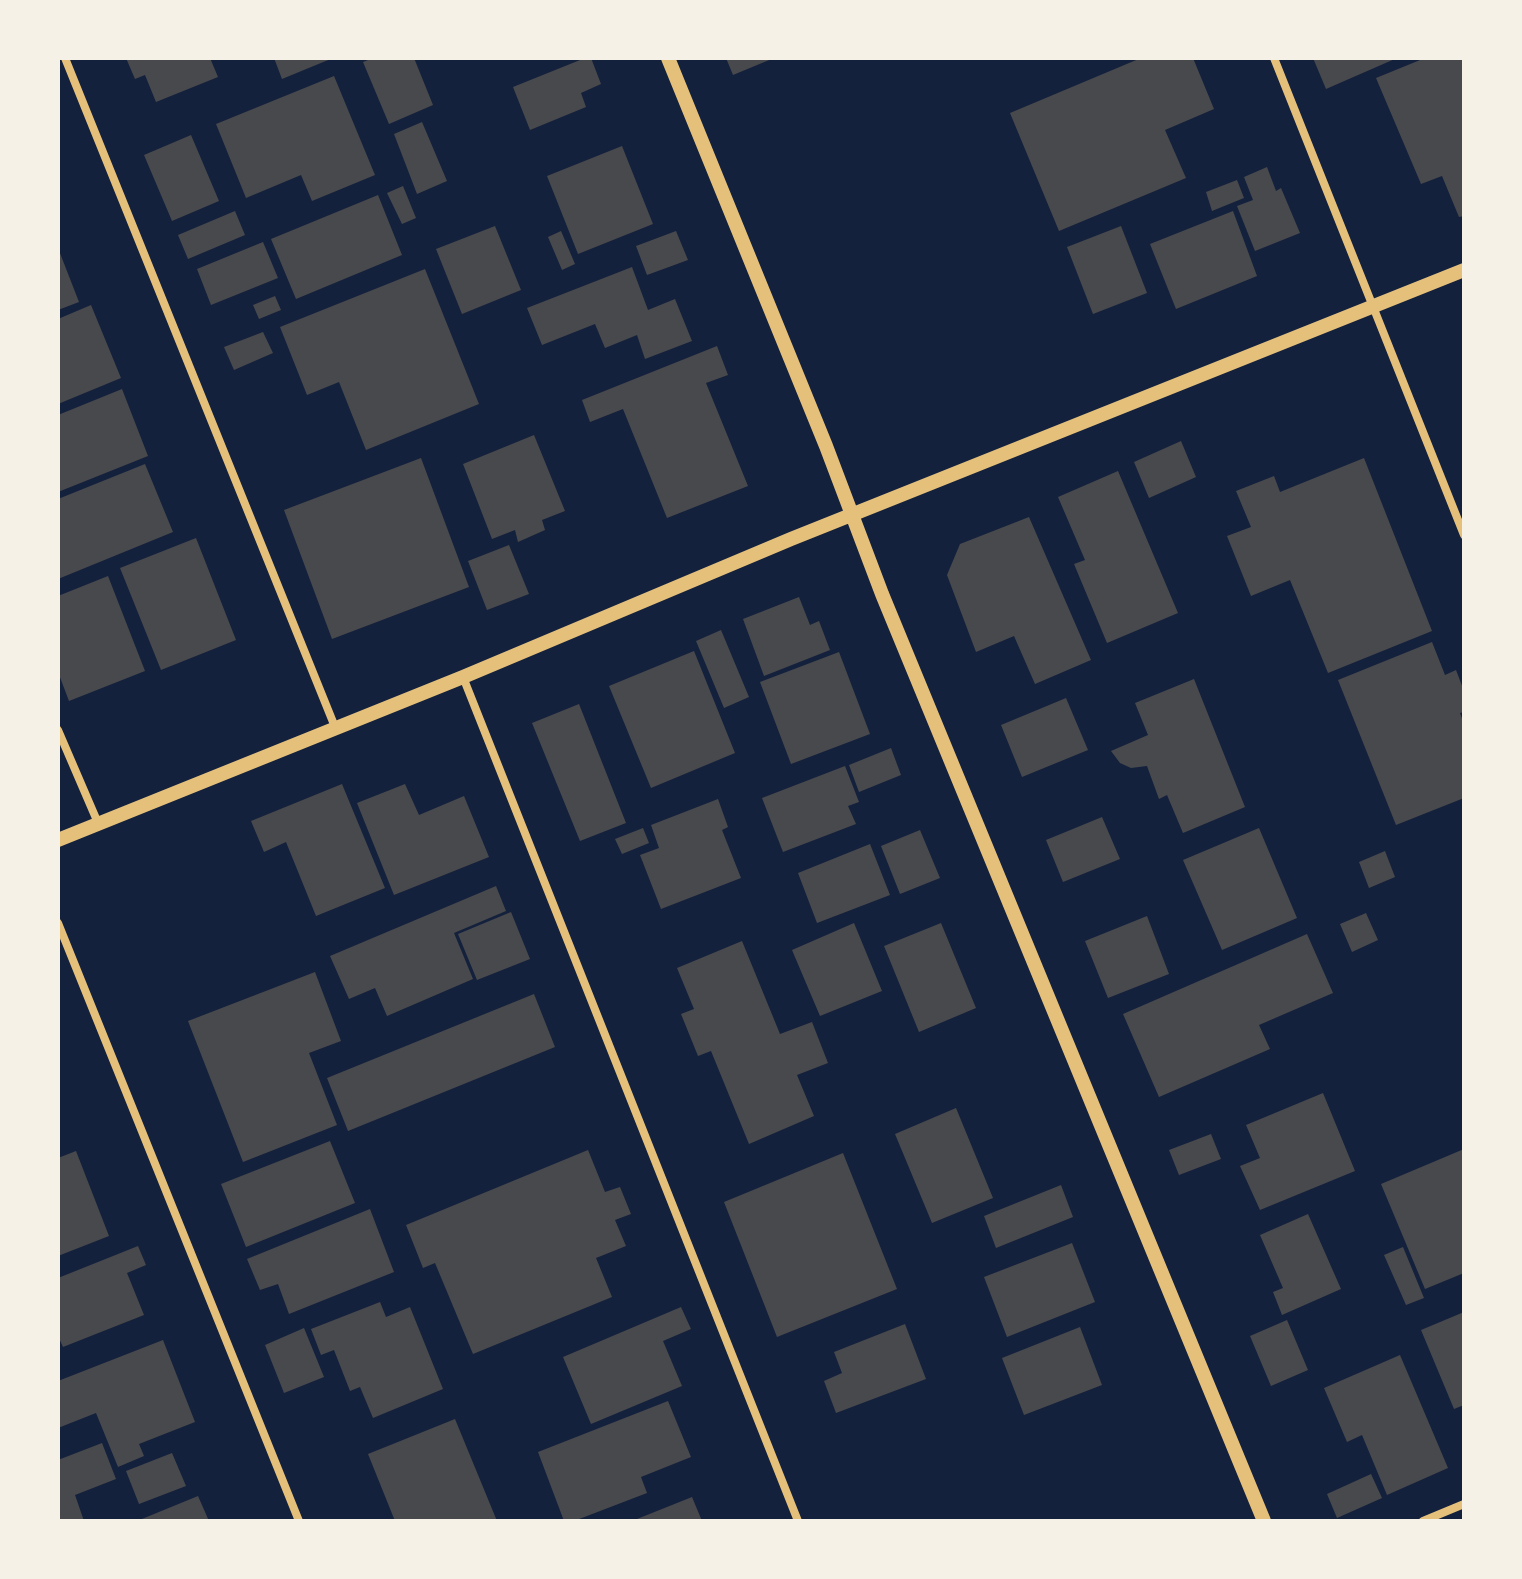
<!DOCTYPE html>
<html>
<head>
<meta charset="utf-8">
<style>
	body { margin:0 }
	#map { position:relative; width:1522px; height:1579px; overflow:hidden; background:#14213d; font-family:Montserrat,sans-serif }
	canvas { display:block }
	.frame { position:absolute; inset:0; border:60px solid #f6f1e7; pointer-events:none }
</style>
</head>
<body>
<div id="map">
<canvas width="1522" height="1579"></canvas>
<div class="frame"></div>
</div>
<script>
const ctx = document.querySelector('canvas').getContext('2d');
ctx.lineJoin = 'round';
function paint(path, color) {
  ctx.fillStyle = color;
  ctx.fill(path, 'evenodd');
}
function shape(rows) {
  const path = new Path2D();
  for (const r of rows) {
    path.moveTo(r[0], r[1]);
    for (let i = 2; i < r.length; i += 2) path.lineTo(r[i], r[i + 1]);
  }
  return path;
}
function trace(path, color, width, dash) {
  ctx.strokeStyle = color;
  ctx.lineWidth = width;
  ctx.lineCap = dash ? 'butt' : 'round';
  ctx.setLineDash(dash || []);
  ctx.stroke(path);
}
const building = shape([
	[126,58,210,58,218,77,156,102,145,75,135,79],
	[274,58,333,58,282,79],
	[373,58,414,58,433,105,389,124,363,62],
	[585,58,591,58,601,84,581,93,586,107,530,130,513,87],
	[726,58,774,58,733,75],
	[1141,58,1193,58,1214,109,1165,130,1186,178,1059,231,1010,113],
	[1313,58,1397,58,1326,89],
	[1425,58,1464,58,1464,216,1459,217,1442,176,1421,184,1376,78],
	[334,76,375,175,312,201,301,175,246,198,216,124],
	[422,122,447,181,417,194,394,134],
	[191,135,219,201,172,221,144,155],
	[622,146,653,224,578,254,547,176],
	[1267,167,1276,191,1281,188,1300,233,1255,251,1237,206,1253,200,1244,177],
	[1237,180,1244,198,1212,211,1206,192],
	[403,186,416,218,402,224,387,193],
	[378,195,402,255,296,299,271,239],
	[235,211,245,235,188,259,178,235],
	[1233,211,1257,276,1176,309,1150,244],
	[495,226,521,290,462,314,436,249],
	[1121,226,1147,293,1093,314,1067,247],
	[561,231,575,264,562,270,548,237],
	[676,231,688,260,647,275,636,246],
	[263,242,278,278,211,305,197,269],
	[58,248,79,302,58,310],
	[632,267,648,310,675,299,692,341,645,359,637,335,605,348,595,324,542,345,527,308],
	[425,269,479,404,366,450,339,382,307,395,280,327],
	[275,296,281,310,259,319,253,305],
	[91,305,121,378,58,404,58,319],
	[263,332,273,353,234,370,224,347],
	[717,346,728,375,706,383,748,486,667,518,623,409,590,422,582,400],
	[122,389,148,456,58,492,58,415],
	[534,435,565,511,542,520,545,530,518,542,515,530,492,539,463,464],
	[1181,441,1196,477,1149,498,1134,462],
	[421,458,469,587,332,639,284,510],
	[1364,458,1432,631,1328,673,1290,580,1251,596,1227,536,1251,527,1236,491,1274,476,1280,492],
	[145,464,173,532,58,579,58,499],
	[1118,471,1178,613,1107,643,1074,564,1085,560,1058,497],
	[1029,517,1091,660,1035,684,1014,636,976,652,947,575,960,544],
	[196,538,236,640,161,670,120,568],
	[509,545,529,594,487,610,468,561],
	[108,576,145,671,69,701,58,672,58,596],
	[799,597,810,625,819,621,830,650,764,676,743,619],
	[721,630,749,697,724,708,696,641],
	[1432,642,1445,675,1456,670,1464,691,1464,712,1460,713,1464,724,1464,798,1396,825,1338,680],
	[694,651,735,753,651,788,609,686],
	[839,652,870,734,791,764,760,682],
	[1194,679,1245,807,1183,833,1167,795,1159,799,1147,766,1131,768,1120,763,1111,751,1148,735,1135,703],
	[1066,698,1088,750,1022,777,1001,725],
	[579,704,626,823,580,841,532,723],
	[891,748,901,775,859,792,849,765],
	[845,766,859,802,848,806,856,824,783,852,762,798],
	[342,784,385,888,316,916,286,842,264,852,251,821],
	[405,784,419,815,464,796,489,857,394,895,357,803],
	[718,799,728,827,722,830,741,878,661,909,640,855,659,848,651,825],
	[1102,817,1120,859,1063,882,1046,840],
	[643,828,649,843,622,854,615,839],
	[1259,828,1297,918,1222,950,1183,860],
	[920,830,940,878,900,894,881,846],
	[870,844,890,895,817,923,798,873],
	[1385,851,1395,877,1369,888,1359,862],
	[496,886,506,911,454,933,473,979,387,1016,375,988,349,999,330,956],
	[511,912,530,959,477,980,458,934],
	[1366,913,1378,940,1352,952,1340,924],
	[1147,916,1169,974,1108,998,1085,941],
	[854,923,882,991,820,1016,792,950],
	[941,923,976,1008,919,1032,884,946],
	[1307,934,1333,993,1259,1025,1270,1049,1159,1097,1123,1014],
	[742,941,780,1034,812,1022,828,1063,797,1075,814,1116,749,1144,711,1051,698,1056,681,1014,694,1009,677,968],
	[315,972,341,1041,309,1053,337,1125,243,1162,188,1021],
	[534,994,555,1047,348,1131,327,1078],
	[1323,1093,1355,1171,1260,1210,1240,1166,1260,1158,1246,1125],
	[956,1108,993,1198,932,1223,895,1134],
	[1211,1134,1221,1159,1179,1175,1169,1150],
	[330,1141,355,1203,246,1247,221,1184],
	[1464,1149,1464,1273,1425,1289,1381,1184],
	[588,1150,605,1192,620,1187,631,1214,615,1220,626,1246,596,1258,612,1297,473,1354,435,1263,423,1268,406,1225],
	[76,1151,109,1236,58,1256,58,1158],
	[843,1153,897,1289,777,1337,724,1202],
	[1061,1185,1073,1217,996,1248,984,1216],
	[370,1209,394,1272,289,1314,278,1284,260,1290,247,1259],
	[1308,1214,1341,1289,1282,1315,1273,1292,1283,1288,1260,1235],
	[1072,1243,1095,1302,1007,1337,984,1277],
	[138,1246,146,1265,127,1273,144,1315,63,1347,58,1336,58,1278],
	[1403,1247,1424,1298,1406,1305,1384,1255],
	[380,1302,386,1317,410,1307,443,1389,373,1418,360,1387,350,1391,334,1350,321,1355,311,1329],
	[681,1307,691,1329,663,1341,682,1386,591,1424,563,1357],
	[1464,1312,1464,1405,1454,1409,1421,1330],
	[1287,1320,1308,1370,1271,1386,1250,1336],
	[905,1324,926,1379,836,1413,824,1381,842,1373,834,1352],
	[1080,1327,1102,1385,1024,1415,1002,1358],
	[304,1328,324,1377,284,1393,265,1345],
	[163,1340,195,1422,139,1444,144,1456,118,1467,96,1413,58,1428,58,1381],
	[1400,1355,1448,1468,1387,1495,1362,1435,1347,1442,1324,1388],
	[668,1401,691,1457,641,1477,647,1493,574,1521,564,1521,538,1452],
	[455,1419,497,1521,395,1521,368,1454],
	[102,1443,116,1479,75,1495,84,1521,58,1521,58,1460],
	[172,1453,186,1486,139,1504,126,1471],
	[1371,1474,1382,1498,1337,1518,1327,1494],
	[198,1496,209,1521,137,1521],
	[692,1497,702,1521,632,1521]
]);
const minor = shape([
	[65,58,335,727],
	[1274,58,1464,535],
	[463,677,798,1521],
	[58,730,98,823],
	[58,923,299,1521],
	[1423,1521,1464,1504]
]);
const tertiary = shape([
	[668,58,826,446,882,594,1264,1521],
	[58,840,463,677,791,539,1464,270]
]);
paint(building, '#48494c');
trace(minor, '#e5c07b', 8);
trace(tertiary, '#e5c07b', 14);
</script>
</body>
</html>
